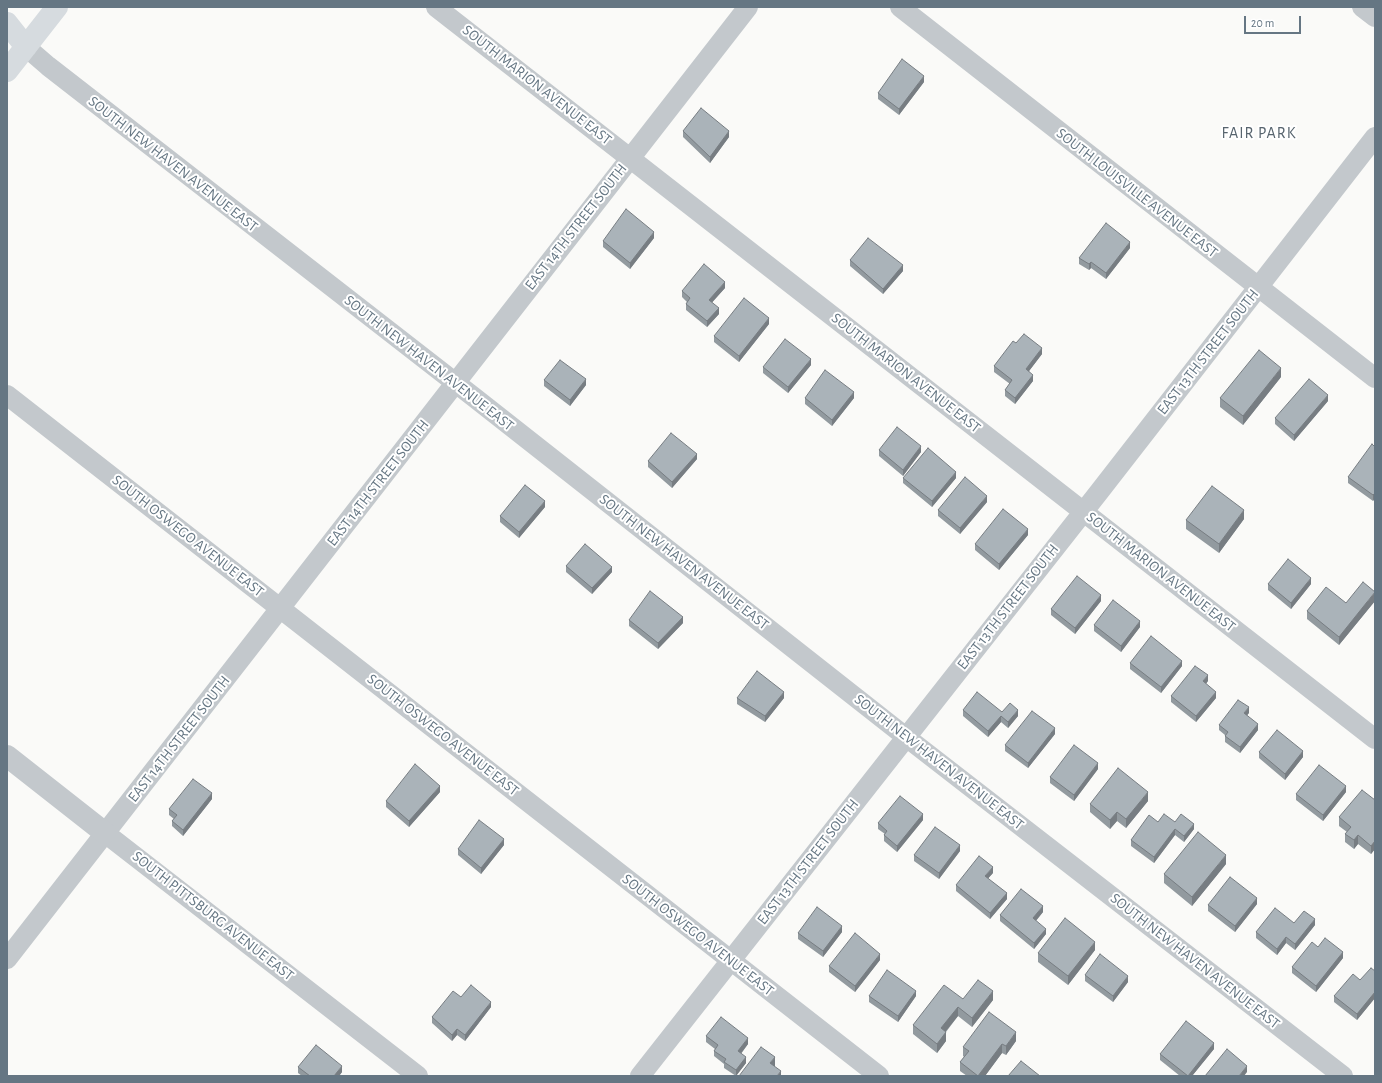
<!DOCTYPE html>
<html>
<head>
<meta charset="utf-8">
<style>
	body { margin:0 }
	#map { position:relative; width:1382px; height:1083px; overflow:hidden; background:#fafaf8; font-family:"Alegreya Sans",sans-serif }
	canvas { display:block }
	.frame { position:absolute; inset:0; border:8px solid #657683; pointer-events:none }
	.scale { position:absolute; left:1244px; top:16px; width:57px; height:18px; box-sizing:border-box; border:2px solid #657683; border-top:0; padding-left:5px; font-size:12px; line-height:14px; white-space:nowrap; color:#657683; -webkit-text-stroke:3px #fff; paint-order:stroke }
</style>
</head>
<body>
<div id="map">
<canvas width="1382" height="1083"></canvas>
<div class="frame"></div>
<div class="scale">20 m</div>
</div>
<script>
const ctx = document.querySelector('canvas').getContext('2d');
ctx.lineJoin = 'round';
function shape(rows) {
  const path = new Path2D();
  for (const r of rows) {
    path.moveTo(r[0], r[1]);
    for (let i = 2; i < r.length; i += 2) path.lineTo(r[i], r[i + 1]);
  }
  return path;
}
function trace(path, color, width, dash) {
  ctx.strokeStyle = color;
  ctx.lineWidth = width;
  ctx.lineCap = dash ? 'butt' : 'round';
  ctx.setLineDash(dash || []);
  ctx.stroke(path);
}
function paint(path, color) {
  ctx.fillStyle = color;
  ctx.fill(path, 'evenodd');
}
function label(font, color, halo, rows, align = 'center') {
  ctx.font = font + ' "Alegreya Sans",sans-serif';
  ctx.lineWidth = 4;
  ctx.setLineDash([]);
  ctx.textBaseline = 'middle';
  ctx.strokeStyle = halo;
  ctx.fillStyle = color;
  for (const [text, x, y, turn = 0] of rows) {
    ctx.save();
    ctx.translate(x, y);
    ctx.rotate((+turn || 0) * Math.PI / 180);
    ctx.textAlign = isNaN(turn) ? turn : align;
    if (halo) ctx.strokeText(text, 0, 0);
    ctx.fillText(text, 0, 0);
    ctx.restore();
  }
}
const minor = shape([
	[436,7,1375,739],
	[900,7,1375,378],
	[1362,7,1375,17],
	[26,47,48,66,475,398,906,737,1343,1076],
	[7,395,879,1076],
	[105,833,418,1076],
	[7,959,748,7],
	[640,1076,1099,492,1375,137]
]);
const tertiary = shape([
	[7,756,105,833]
]);
const secondary = shape([
	[7,23,26,47],
	[7,71,57,7]
]);
const wall = shape([
	[924,82,899,115,878,99,878,93],
	[683,131,729,137,710,163,683,137],
	[654,238,630,269,603,247,603,241],
	[1130,248,1106,279,1091,268,1089,270,1079,264,1079,258],
	[850,260,903,271,883,294,850,266],
	[725,288,712,302,719,314,707,327,686,310,686,304,687,302,682,297,682,291],
	[769,324,739,362,714,342,714,336],
	[1016,343,1042,354,1029,371,1033,381,1015,404,1005,396,1005,390,1010,384,994,372,994,366],
	[811,365,788,393,763,373,763,367],
	[1281,377,1243,425,1220,407,1220,398],
	[544,380,586,385,570,406,544,386],
	[805,398,854,398,832,426,805,404],
	[1328,401,1294,441,1275,424,1275,418],
	[1375,447,1375,498,1373,501,1348,483,1348,477],
	[879,450,921,452,903,476,879,456],
	[697,459,672,488,648,467,648,461],
	[903,478,956,478,932,507,903,483],
	[987,502,960,534,938,516,938,510],
	[545,507,519,538,500,522,500,516],
	[1244,519,1219,553,1186,529,1186,520],
	[1028,535,999,570,975,550,975,544],
	[566,566,612,572,592,594,566,572],
	[1268,584,1311,584,1291,609,1268,590],
	[1101,601,1075,634,1051,615,1051,609],
	[1375,601,1339,645,1307,619,1307,611,1346,603],
	[629,620,683,623,658,649,629,626],
	[1094,625,1140,627,1121,652,1094,631],
	[1130,663,1182,666,1161,693,1130,669],
	[1208,681,1206,684,1216,698,1196,722,1171,702,1171,696],
	[737,698,784,698,765,722,737,704],
	[963,710,1002,712,1018,716,1008,728,1001,722,988,737,963,716],
	[1249,713,1247,715,1258,730,1240,753,1225,742,1225,735,1219,730,1219,725],
	[1055,734,1028,768,1005,751,1005,745],
	[1259,752,1303,757,1285,780,1259,758],
	[1098,769,1074,801,1050,783,1050,777],
	[440,792,409,827,386,807,386,801],
	[1346,792,1323,821,1296,800,1296,794],
	[212,799,183,836,172,826,172,821,174,819,169,815,169,809],
	[1375,800,1375,849,1371,854,1358,844,1354,849,1345,842,1345,834,1347,832,1339,826,1339,817],
	[1148,801,1126,828,1117,821,1110,829,1090,812,1090,804],
	[923,820,897,852,884,841,884,835,885,834,878,829,878,823],
	[1158,822,1175,822,1194,829,1184,842,1175,835,1154,863,1131,846,1131,840],
	[504,845,481,874,458,855,458,849],
	[960,851,939,879,914,861,914,855],
	[1226,864,1192,906,1164,883,1164,874],
	[993,873,988,878,1007,899,990,919,956,891,956,885],
	[1257,904,1235,932,1208,911,1208,905],
	[1043,912,1036,921,1046,934,1034,949,1000,921,1000,915],
	[1294,923,1315,925,1295,950,1286,943,1277,955,1256,938,1256,932],
	[842,932,823,957,798,939,798,933],
	[1318,947,1343,958,1316,992,1292,973,1292,967],
	[1095,950,1068,985,1038,962,1038,953],
	[880,960,855,992,829,972,829,966],
	[1375,971,1375,998,1357,1020,1334,1002,1334,996],
	[1085,975,1128,982,1113,1002,1085,981],
	[869,996,916,996,898,1022,869,1002],
	[461,997,491,1007,465,1041,457,1035,452,1041,432,1023,432,1017],
	[963,999,993,1000,972,1027,958,1016,946,1032,946,1041,937,1053,913,1034,913,1025],
	[706,1036,748,1044,741,1054,746,1063,736,1076,724,1068,724,1064,714,1056,714,1051,715,1049,706,1042],
	[1016,1041,1006,1055,1002,1053,985,1076,967,1076,960,1071,960,1062,964,1057,963,1056,963,1047],
	[1214,1049,1192,1076,1180,1076,1160,1060,1160,1054],
	[298,1067,342,1072,339,1076,302,1076,298,1073]
]);
const shadedWall = shape([
	[924,76,924,82,899,115,899,109],
	[729,131,729,137,710,163,710,157],
	[654,232,654,238,630,269,630,263],
	[1130,242,1130,248,1106,279,1106,273],
	[1091,262,1091,268,1089,270,1089,264],
	[903,265,903,271,883,294,883,289],
	[725,282,725,288,709,306,709,300],
	[719,308,719,314,707,327,707,321],
	[769,318,769,324,739,362,739,356],
	[1042,348,1042,354,1026,375,1026,369],
	[811,359,811,365,788,393,788,387],
	[1281,368,1281,377,1243,425,1243,416],
	[1033,375,1033,381,1015,404,1015,398],
	[586,379,586,385,570,406,570,400],
	[854,392,854,398,832,426,832,420],
	[1328,395,1328,401,1294,441,1294,435],
	[921,446,921,452,903,476,903,470],
	[697,454,697,459,672,488,672,482],
	[956,472,956,478,932,507,932,501],
	[1375,493,1375,498,1373,501,1373,495],
	[987,496,987,502,960,534,960,528],
	[545,501,545,507,519,538,519,532],
	[1244,510,1244,519,1219,553,1219,544],
	[1028,529,1028,535,999,570,999,564],
	[612,567,612,572,592,594,592,588],
	[1311,578,1311,584,1291,609,1291,603],
	[1375,592,1375,601,1339,645,1339,637],
	[1101,595,1101,601,1075,634,1075,628],
	[683,617,683,623,658,649,658,643],
	[1140,621,1140,627,1121,652,1121,646],
	[1182,661,1182,666,1161,693,1161,687],
	[1208,675,1208,681,1203,687,1203,681],
	[784,692,784,698,765,722,765,716],
	[1216,692,1216,698,1196,722,1196,716],
	[1249,707,1249,713,1244,719,1244,713],
	[1018,710,1018,716,1008,728,1008,722],
	[1001,716,1001,722,988,737,988,731],
	[1258,724,1258,730,1240,753,1240,747],
	[1055,728,1055,734,1028,768,1028,763],
	[1303,751,1303,757,1285,780,1285,774],
	[1098,763,1098,769,1074,801,1074,795],
	[440,786,440,792,409,827,409,821],
	[1346,786,1346,792,1323,821,1323,815],
	[1148,792,1148,801,1126,828,1126,819],
	[212,793,212,799,183,836,183,830],
	[1117,812,1117,821,1110,829,1110,820],
	[923,814,923,820,897,852,897,846],
	[1194,824,1194,829,1184,842,1184,836],
	[1175,829,1175,835,1154,863,1154,857],
	[1358,835,1358,844,1354,849,1354,840],
	[504,839,504,845,481,874,481,868],
	[1375,841,1375,849,1371,854,1371,846],
	[960,845,960,851,939,879,939,873],
	[1226,855,1226,864,1192,906,1192,897],
	[993,867,993,873,985,882,985,876],
	[1007,893,1007,899,990,919,990,913],
	[1257,898,1257,904,1235,932,1235,926],
	[1043,906,1043,912,1033,924,1033,918],
	[1315,919,1315,925,1295,950,1295,944],
	[842,926,842,932,823,957,823,951],
	[1046,929,1046,934,1034,949,1034,943],
	[1286,937,1286,943,1277,955,1277,949],
	[1095,942,1095,950,1068,985,1068,976],
	[1343,952,1343,958,1316,992,1316,986],
	[880,954,880,960,855,992,855,986],
	[1128,976,1128,982,1113,1002,1113,996],
	[916,991,916,996,898,1022,898,1016],
	[993,991,993,1000,972,1027,972,1018],
	[1375,992,1375,998,1357,1020,1357,1014],
	[491,1002,491,1007,465,1041,465,1035],
	[958,1007,958,1016,941,1037,941,1028],
	[457,1029,457,1035,452,1041,452,1035],
	[946,1032,946,1041,937,1053,937,1044],
	[1016,1032,1016,1041,1006,1055,1006,1046],
	[748,1038,748,1044,738,1057,738,1051],
	[1214,1043,1214,1049,1192,1076,1188,1076],
	[1002,1044,1002,1053,985,1076,978,1076],
	[746,1057,746,1063,736,1076,736,1070],
	[775,1057,775,1066,770,1072,770,1063],
	[342,1066,342,1072,339,1076,334,1076],
	[1247,1066,1247,1072,1244,1076,1239,1076],
	[781,1071,781,1076,777,1076]
]);
const building = shape([
	[902,59,924,76,899,109,878,93,902,59],
	[701,108,729,131,710,157,683,131,701,108],
	[626,209,654,232,630,263,603,241,626,209],
	[1106,223,1130,242,1106,273,1091,262,1089,264,1079,258,1106,223],
	[868,238,903,265,883,289,850,260,868,238],
	[704,264,725,282,709,300,719,308,707,321,686,304,690,298,682,291,704,264],
	[744,298,769,318,739,356,714,336,744,298],
	[1024,334,1042,348,1026,369,1033,375,1015,398,1005,390,1012,380,994,366,1013,341,1016,343,1024,334],
	[785,339,811,359,788,387,763,367,785,339],
	[1259,350,1281,368,1243,416,1220,398,1259,350],
	[560,360,586,379,570,400,544,380,560,360],
	[825,370,854,392,832,420,805,398,825,370],
	[1309,379,1328,395,1294,435,1275,418,1309,379],
	[897,427,921,446,903,470,879,450,897,427],
	[671,433,697,454,672,482,648,461,671,433],
	[1372,444,1375,447,1375,493,1373,495,1348,477,1372,444],
	[928,448,956,472,932,501,903,478,928,448],
	[965,477,987,496,960,528,938,510,965,477],
	[525,485,545,501,519,532,500,516,525,485],
	[1212,486,1244,510,1219,544,1186,520,1212,486],
	[1003,509,1028,529,999,564,975,544,1003,509],
	[585,544,612,567,592,588,566,566,585,544],
	[1288,559,1311,578,1291,603,1268,584,1288,559],
	[1077,576,1101,595,1075,628,1051,609,1077,576],
	[1363,582,1375,592,1339,637,1307,611,1326,587,1346,603,1363,582],
	[650,591,683,617,658,643,629,620,650,591],
	[1113,600,1140,621,1121,646,1094,625,1113,600],
	[1151,636,1182,661,1161,687,1130,663,1151,636],
	[1195,666,1208,675,1203,681,1216,692,1196,716,1171,696,1195,666],
	[757,671,784,692,765,716,737,698,757,671],
	[977,692,1002,712,1010,703,1018,710,1008,722,1001,716,988,731,963,710,977,692],
	[1238,700,1249,707,1244,713,1258,724,1240,747,1225,736,1228,732,1219,725,1238,700],
	[1032,711,1055,728,1028,763,1005,745,1032,711],
	[1277,730,1303,751,1285,774,1259,752,1277,730],
	[1074,745,1098,763,1074,795,1050,777,1074,745],
	[415,764,440,786,409,821,386,801,415,764],
	[1319,765,1346,786,1323,815,1296,794,1319,765],
	[1118,768,1148,792,1126,819,1117,812,1110,820,1090,804,1118,768],
	[193,779,212,793,183,830,172,821,177,815,169,809,193,779],
	[1362,790,1375,800,1375,841,1371,846,1358,835,1354,840,1345,834,1351,827,1339,817,1362,790],
	[900,796,923,814,897,846,884,835,887,831,878,823,900,796],
	[1164,814,1175,822,1181,814,1194,824,1184,836,1175,829,1154,857,1131,840,1149,815,1158,822,1164,814],
	[479,820,504,839,481,868,458,849,479,820],
	[935,827,960,845,939,873,914,855,935,827],
	[1198,832,1226,855,1192,897,1164,874,1198,832],
	[979,856,993,867,985,876,1007,893,990,913,956,885,979,856],
	[1230,877,1257,898,1235,926,1208,905,1230,877],
	[1021,889,1043,906,1033,918,1046,929,1034,943,1000,915,1021,889],
	[817,907,842,926,823,951,798,933,817,907],
	[1275,908,1294,923,1304,911,1315,919,1295,944,1286,937,1277,949,1256,932,1275,908],
	[1065,918,1095,942,1068,976,1038,953,1065,918],
	[855,933,880,954,855,986,829,966,855,933],
	[1325,938,1343,952,1316,986,1292,967,1312,942,1318,947,1325,938],
	[1100,954,1128,976,1113,996,1085,975,1100,954],
	[1371,968,1375,971,1375,992,1357,1014,1334,996,1353,974,1360,980,1371,968],
	[887,970,916,991,898,1016,869,996,887,970],
	[978,980,993,991,972,1018,958,1007,941,1028,946,1032,937,1044,913,1025,944,985,963,999,978,980],
	[471,985,491,1002,465,1035,457,1029,452,1035,432,1017,453,991,461,997,471,985],
	[989,1012,1016,1032,1006,1046,1002,1044,978,1076,960,1062,969,1051,963,1047,989,1012],
	[721,1017,748,1038,738,1051,746,1057,736,1070,724,1062,726,1059,714,1051,718,1045,706,1036,721,1017],
	[1186,1021,1214,1043,1188,1076,1160,1054,1186,1021],
	[316,1045,342,1066,334,1076,310,1076,298,1067,316,1045],
	[761,1047,775,1057,770,1063,781,1071,777,1076,739,1076,761,1047],
	[1227,1049,1247,1066,1239,1076,1205,1076,1227,1049],
	[1021,1061,1040,1076,1008,1076,1021,1061]
]);
const streetNames = [
	["SOUTH MARION AVENUE EAST",537,85,38],
	["SOUTH NEW HAVEN AVENUE EAST",173,164,38],
	["SOUTH LOUISVILLE AVENUE EAST",1137,193,38],
	["EAST 14TH STREET SOUTH",576,227,-52],
	["EAST 13TH STREET SOUTH",1208,352,-52],
	["SOUTH NEW HAVEN AVENUE EAST",429,363,38],
	["SOUTH MARION AVENUE EAST",906,373,38],
	["EAST 14TH STREET SOUTH",378,483,-52],
	["SOUTH OSWEGO AVENUE EAST",188,536,38],
	["SOUTH NEW HAVEN AVENUE EAST",684,562,38],
	["SOUTH MARION AVENUE EAST",1161,572,38],
	["EAST 13TH STREET SOUTH",1008,607,-52],
	["SOUTH OSWEGO AVENUE EAST",443,735,38],
	["EAST 14TH STREET SOUTH",179,739,-52],
	["SOUTH NEW HAVEN AVENUE EAST",939,762,38],
	["EAST 13TH STREET SOUTH",808,862,-52],
	["SOUTH PITTSBURG AVENUE EAST",213,916,38],
	["SOUTH OSWEGO AVENUE EAST",698,935,38],
	["SOUTH NEW HAVEN AVENUE EAST",1195,961,38]
];
const neighbourhoodNames = [
	["FAIR PARK",1259,133]
];
trace(minor, '#c3c8cc', 20);
trace(tertiary, '#c3c8cc', 22);
trace(secondary, '#d6dbdf', 22);
paint(wall, '#929a9f');
paint(shadedWall, '#777d82');
paint(building, '#aab3b9');
trace(building, '#777d82', 1);
label('15px', '#657683', '#fff', streetNames);
ctx.letterSpacing = '1px';
label('16px', '#57646e', '#fff', neighbourhoodNames);
ctx.letterSpacing = '0px';
</script>
</body>
</html>
